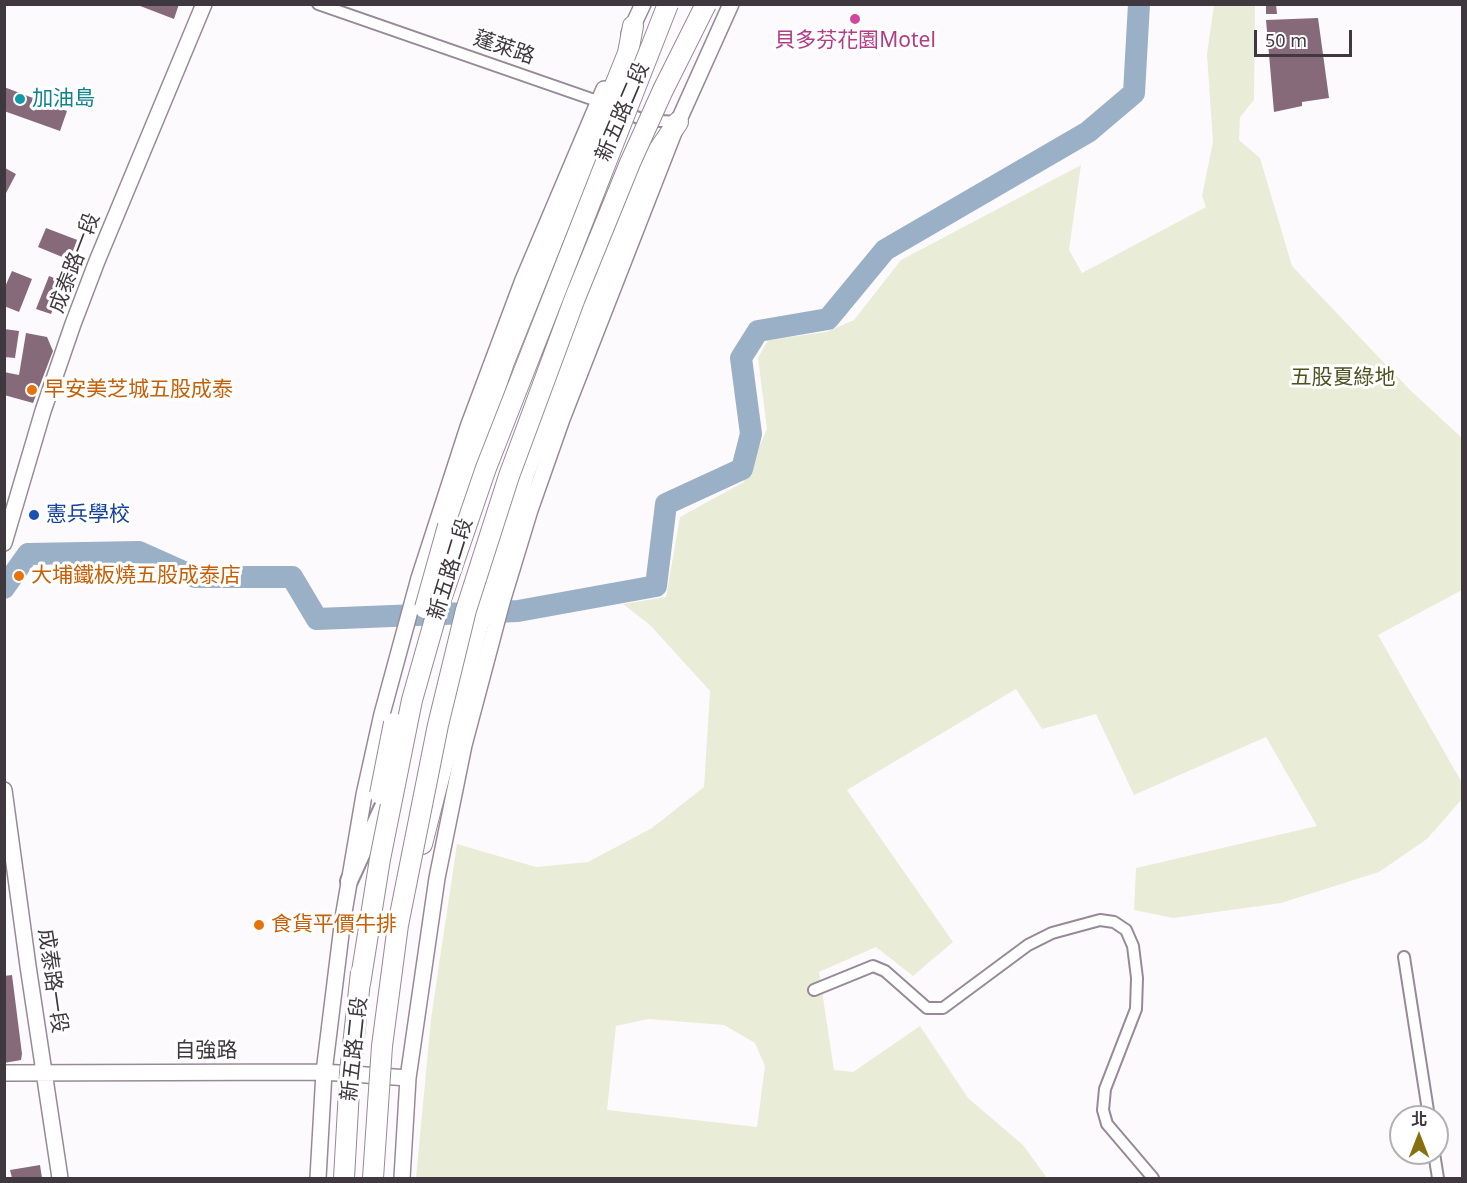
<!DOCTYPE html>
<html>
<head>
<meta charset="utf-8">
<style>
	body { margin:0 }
	#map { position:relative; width:1467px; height:1183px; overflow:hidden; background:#fdfafd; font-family:"Noto Sans","Noto Sans TC",sans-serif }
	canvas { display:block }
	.frame { position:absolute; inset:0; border:6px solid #3f393f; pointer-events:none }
	.north { position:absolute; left:1389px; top:1105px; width:60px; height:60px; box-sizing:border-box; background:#fff; border:2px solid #b2b0b2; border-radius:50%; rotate:0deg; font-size:16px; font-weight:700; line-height:24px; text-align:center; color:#3f393f }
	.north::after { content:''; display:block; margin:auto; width:21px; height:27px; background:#86700f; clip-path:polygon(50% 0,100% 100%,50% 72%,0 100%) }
	.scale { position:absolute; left:1254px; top:30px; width:98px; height:27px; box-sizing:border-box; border:3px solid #3f393f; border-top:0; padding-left:8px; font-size:18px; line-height:21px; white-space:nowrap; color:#3f393f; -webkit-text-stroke:4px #fff; paint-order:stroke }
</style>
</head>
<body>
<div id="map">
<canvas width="1467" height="1183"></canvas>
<div class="frame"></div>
<div class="north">北</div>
<div class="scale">50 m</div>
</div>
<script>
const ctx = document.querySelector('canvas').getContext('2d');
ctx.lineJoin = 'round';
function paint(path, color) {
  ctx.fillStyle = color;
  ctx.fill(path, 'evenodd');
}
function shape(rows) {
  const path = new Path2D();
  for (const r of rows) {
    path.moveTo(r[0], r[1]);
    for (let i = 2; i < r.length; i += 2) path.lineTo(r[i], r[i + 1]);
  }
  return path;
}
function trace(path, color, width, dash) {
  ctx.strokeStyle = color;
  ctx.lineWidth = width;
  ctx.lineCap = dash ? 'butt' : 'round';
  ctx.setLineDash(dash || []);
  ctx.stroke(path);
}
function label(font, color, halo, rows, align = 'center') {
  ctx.font = font + ' "Noto Sans","Noto Sans TC",sans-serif';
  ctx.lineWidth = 6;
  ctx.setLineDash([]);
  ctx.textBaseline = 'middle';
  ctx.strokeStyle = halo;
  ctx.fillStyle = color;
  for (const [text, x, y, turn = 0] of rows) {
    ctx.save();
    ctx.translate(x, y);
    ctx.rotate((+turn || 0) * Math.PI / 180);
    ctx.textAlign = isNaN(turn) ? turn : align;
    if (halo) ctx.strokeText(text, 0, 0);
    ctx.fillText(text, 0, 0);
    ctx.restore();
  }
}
const green = shape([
	[1214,5,1255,5,1254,100,1240,117,1239,140,1260,158,1292,266,1410,390,1462,438,1462,590,1378,635,1462,783,1462,799,1427,839,1379,872,1281,903,1173,918,1134,910,1136,868,1317,826,1266,737,1134,795,1096,714,1042,729,1016,689,847,790,953,942,913,976,876,947,819,972,834,1070,853,1072,920,1026,968,1098,1023,1145,1047,1178,416,1178,431,1019,457,844,536,867,588,862,652,828,704,787,710,691,650,625,623,604,666,597,680,517,744,482,767,429,758,358,768,340,826,332,854,320,901,260,1081,165,1069,250,1082,273,1206,207,1202,196,1213,142,1207,54],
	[648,1019,724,1025,755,1043,765,1066,757,1127,607,1110,616,1026]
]);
const river = shape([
	[4,588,28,554,139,552,195,577,292,577,317,619,518,611,656,586,666,504,742,469,751,434,741,358,758,331,828,319,885,250,1088,132,1134,93,1139,4]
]);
const building = shape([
	[135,4,179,4,174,19],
	[1266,4,1276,4,1277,14,1266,14],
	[1318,18,1329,98,1302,102,1302,106,1274,112,1266,20],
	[4,87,67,111,60,131,4,111],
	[5,168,16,174,5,195],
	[46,228,80,241,72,261,38,247],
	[12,271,32,279,19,312,4,306,4,289],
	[49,276,64,282,51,314,36,309],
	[4,329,19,331,15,358,4,357],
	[26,333,47,337,53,351,33,403,4,395,4,372,19,375],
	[12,975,22,1054,21,1060,4,1063,4,976],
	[40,1165,42,1178,12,1178,10,1170]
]);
const street = shape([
	[318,4,603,103],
	[623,111,643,120,678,122],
	[1404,957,1429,1117],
	[814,990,873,966,885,971,927,1008,943,1008,1028,945,1052,933,1100,920,1114,922,1126,930,1133,946,1137,978,1136,1009,1105,1089,1103,1110,1107,1124,1153,1178],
	[1434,1153,1438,1178]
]);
const secondary = shape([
	[629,34,643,4],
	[4,543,43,411,73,324,97,261,204,4],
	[4,790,28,966,60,1178],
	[4,1073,324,1072,408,1078],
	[318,1178,324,1072,343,918,364,795,382,714,419,578,468,427,523,280,604,89],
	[402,1178,408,1078,437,878,464,745,502,602,530,510,562,419,678,122,731,4]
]);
const primary = shape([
	[349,881,388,796]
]);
const highway = shape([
	[448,526,504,362,628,53,633,26],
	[422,844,478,625,524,474,577,337,647,167,678,122]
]);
const highwayBridge = shape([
	[425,608,448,526],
	[380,794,394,723],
	[360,984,380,859,412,700,439,605,486,468,668,4],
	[344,1178,350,1073,361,972],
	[373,1178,382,1046,398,925,438,725,466,610,509,476,575,298,630,163,663,90,706,4]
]);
const markers = [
	[855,19,6,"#d1479c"],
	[20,99,6,"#0f9aa8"],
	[32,390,6,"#e8710a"],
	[34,515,6,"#1a4fb4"],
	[19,576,6,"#e8710a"],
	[259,925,6,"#e8710a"]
];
const hotelNames = [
	["貝多芬花園Motel",855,41]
];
const streetNames = [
	["蓬萊路",504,48,19],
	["新五路二段",623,112,-67],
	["成泰路一段",75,263,-69],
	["新五路二段",451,569,-73],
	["成泰路一段",52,981,82],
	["新五路二段",355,1049,-84],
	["自強路",206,1051]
];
const cultureNames = [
	["加油島",32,99]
];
const parkNames = [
	["五股夏綠地",1343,378]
];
const foodNames = [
	["早安美芝城五股成泰",44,390],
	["大埔鐵板燒五股成泰店",31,576],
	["食貨平價牛排",271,925]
];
const transitNames = [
	["憲兵學校",46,515]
];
paint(green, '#e9edd7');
trace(river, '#9ab0c7', 22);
paint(building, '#876a79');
trace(street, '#978a97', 14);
trace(secondary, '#978a97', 18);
trace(primary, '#978a97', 20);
trace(highway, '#978a97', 22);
trace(street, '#fff', 10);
trace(secondary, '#fff', 15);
trace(primary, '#fff', 16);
trace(highway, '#fff', 20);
trace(highwayBridge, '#978a97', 22, []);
trace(highwayBridge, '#fff', 20);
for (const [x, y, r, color] of markers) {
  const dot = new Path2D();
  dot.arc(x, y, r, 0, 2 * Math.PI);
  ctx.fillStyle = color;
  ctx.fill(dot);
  trace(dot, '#fff', 2);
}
label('21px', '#b23c85', '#fff', hotelNames);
label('21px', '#3f393f', '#fff', streetNames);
label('21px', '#0d838f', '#fff', cultureNames, 'left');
label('21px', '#4c5220', '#fff', parkNames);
label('21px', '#c56008', '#fff', foodNames, 'left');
label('21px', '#164399', '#fff', transitNames, 'left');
</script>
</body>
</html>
